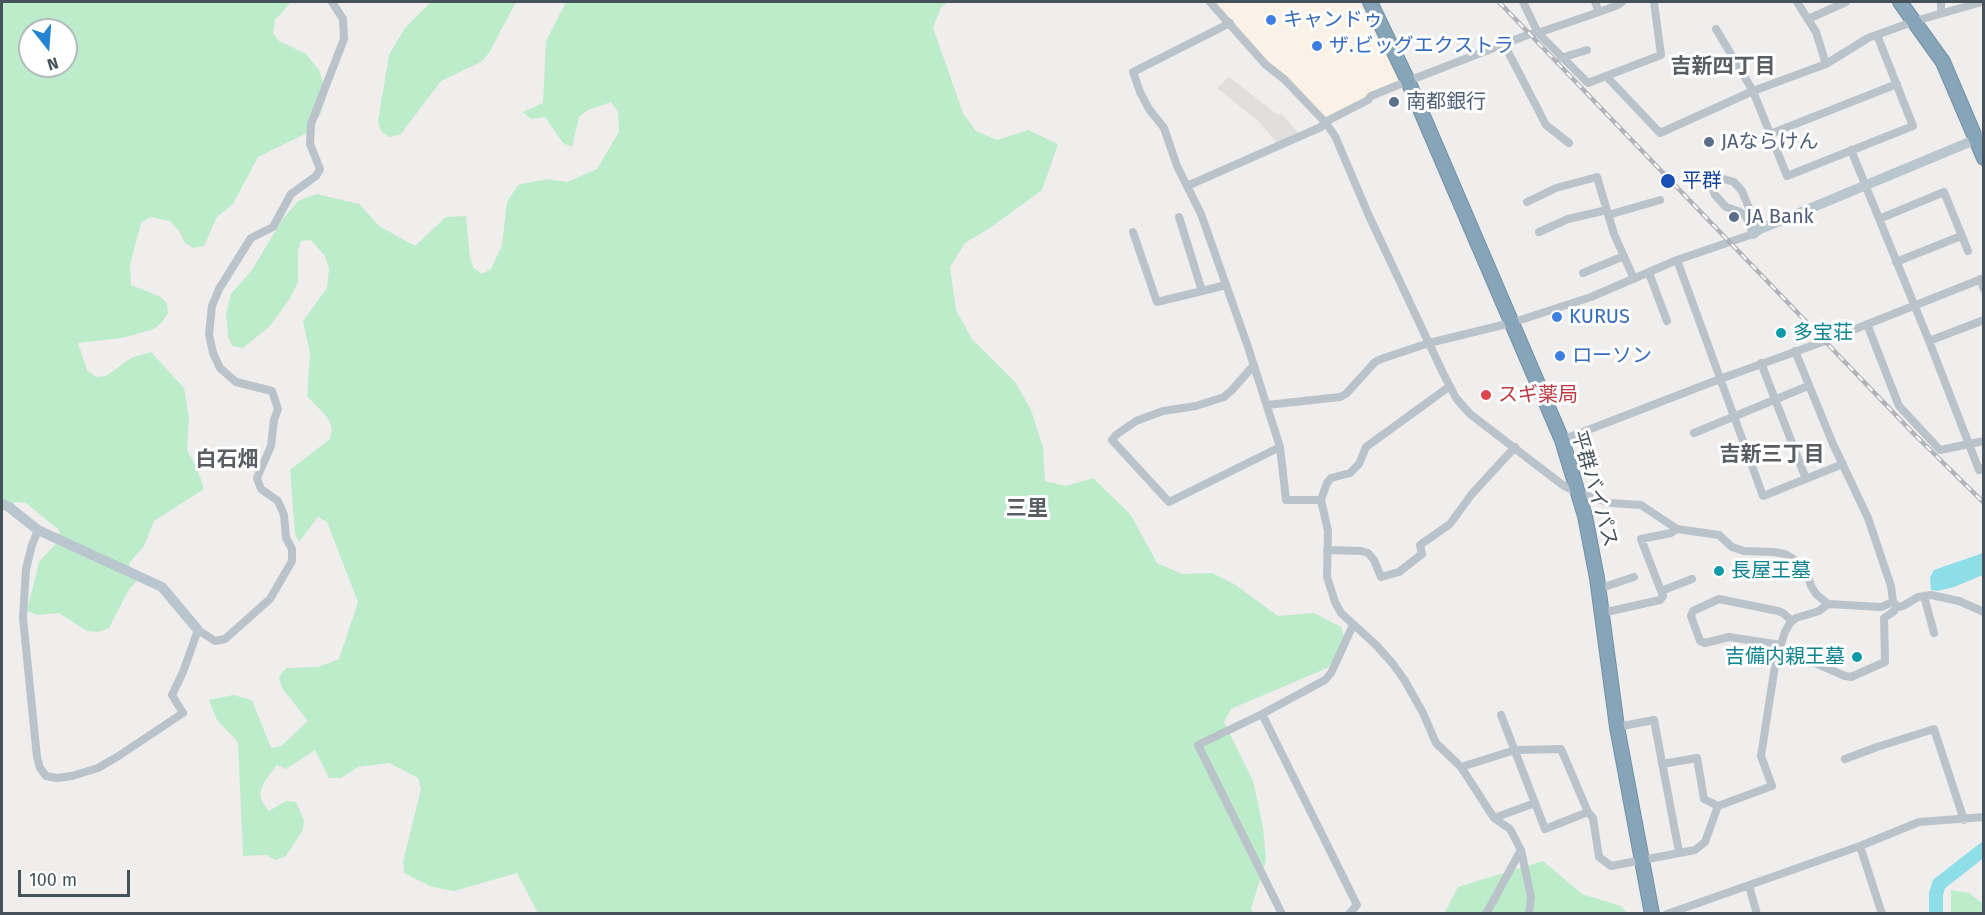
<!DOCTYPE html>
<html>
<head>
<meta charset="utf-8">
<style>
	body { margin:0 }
	#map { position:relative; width:1985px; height:915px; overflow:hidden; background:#f0eded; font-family:"Fira Sans",sans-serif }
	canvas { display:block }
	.frame { position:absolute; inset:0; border:3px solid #465259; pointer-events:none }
	.north { position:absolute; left:18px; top:18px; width:60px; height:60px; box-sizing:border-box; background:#fff; border:2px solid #b5babd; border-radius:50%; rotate:163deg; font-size:16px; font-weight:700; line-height:24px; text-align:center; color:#465259 }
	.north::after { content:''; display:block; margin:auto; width:21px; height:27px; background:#2384d3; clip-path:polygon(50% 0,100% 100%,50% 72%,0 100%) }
	.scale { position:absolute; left:18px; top:870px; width:112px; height:27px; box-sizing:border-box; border:3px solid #465259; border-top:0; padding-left:8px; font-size:18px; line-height:21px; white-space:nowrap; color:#465259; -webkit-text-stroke:4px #fff; paint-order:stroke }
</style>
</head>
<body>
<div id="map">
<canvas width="1985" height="915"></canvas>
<div class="frame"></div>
<div class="north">N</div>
<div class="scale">100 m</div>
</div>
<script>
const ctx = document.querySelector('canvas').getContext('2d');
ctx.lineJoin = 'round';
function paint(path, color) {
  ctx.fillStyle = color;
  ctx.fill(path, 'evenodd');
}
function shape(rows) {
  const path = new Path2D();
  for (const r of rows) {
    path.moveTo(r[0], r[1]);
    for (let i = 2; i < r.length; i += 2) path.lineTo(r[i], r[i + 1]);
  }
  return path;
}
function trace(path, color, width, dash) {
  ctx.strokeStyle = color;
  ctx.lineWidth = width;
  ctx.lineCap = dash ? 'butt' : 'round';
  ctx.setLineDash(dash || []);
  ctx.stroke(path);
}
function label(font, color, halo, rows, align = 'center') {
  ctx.font = font + ' "Fira Sans","Noto Sans JP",sans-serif';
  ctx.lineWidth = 6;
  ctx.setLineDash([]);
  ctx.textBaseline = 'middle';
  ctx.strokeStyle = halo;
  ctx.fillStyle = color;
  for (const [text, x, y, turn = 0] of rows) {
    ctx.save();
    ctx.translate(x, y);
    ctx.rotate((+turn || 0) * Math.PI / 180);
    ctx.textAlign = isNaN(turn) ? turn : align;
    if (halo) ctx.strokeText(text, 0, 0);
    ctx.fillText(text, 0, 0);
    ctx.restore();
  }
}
const commercial = shape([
	[1215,2,1359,2,1372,31,1400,80,1367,95,1367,99,1327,118,1267,62]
]);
const education = shape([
	[1229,77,1278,115,1281,113,1299,134,1278,144,1258,121,1217,88]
]);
const green = shape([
	[2,2,291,2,275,20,273,33,279,41,306,54,319,70,327,95,320,115,307,133,258,157,233,204,217,217,204,246,193,248,184,242,180,232,170,221,150,217,141,223,130,265,131,285,159,296,167,303,168,313,162,322,154,329,122,338,78,343,87,370,96,377,106,376,131,358,151,352,184,388,189,419,187,450,197,468,204,489,154,521,144,546,129,563,136,582,129,589,109,628,98,632,87,631,59,613,37,615,27,611,39,562,60,539,59,530,26,503,16,502,2,508],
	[30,30,66,30,66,66,30,66],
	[431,2,516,2,489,53,481,62,441,81,400,135,389,137,381,131,378,121,389,55,405,28],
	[566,2,949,2,941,7,933,28,963,113,976,131,997,140,1028,130,1058,144,1042,190,990,228,965,243,950,267,956,310,972,339,1015,382,1031,410,1043,448,1045,481,1066,486,1093,478,1131,515,1157,563,1182,574,1212,573,1234,584,1278,616,1314,613,1341,627,1347,647,1327,668,1231,709,1224,722,1253,781,1263,827,1266,860,1251,909,1253,914,538,913,517,873,454,891,432,887,404,873,403,862,421,789,418,778,389,763,358,767,341,778,329,778,315,750,286,769,277,765,264,782,260,793,262,802,269,811,286,801,296,802,304,820,303,830,286,856,276,860,266,855,243,856,238,742,217,720,209,700,233,695,252,700,271,748,281,746,308,721,282,688,279,677,286,668,318,667,339,659,358,602,327,522,318,517,299,542,295,533,290,470,330,439,332,429,328,418,307,396,310,353,303,321,327,288,329,268,325,256,311,240,301,241,298,251,298,282,289,300,270,326,243,348,232,346,228,336,226,314,231,294,252,270,282,220,298,201,317,194,359,204,379,226,415,246,446,217,466,216,470,257,473,267,482,274,491,269,502,245,507,202,518,185,547,179,567,182,597,169,619,132,618,112,611,102,588,110,579,117,572,147,563,143,545,117,531,119,523,112,543,103,546,41],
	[1543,861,1582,894,1621,906,1627,913,1444,914,1458,887],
	[1951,890,1969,893,1981,902,1983,901,1983,913,1951,913]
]);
const water = shape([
	[1983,553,1983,575,1954,587,1937,591,1931,590,1930,577,1934,570]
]);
const river = shape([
	[1936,914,1936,894,1939,884,1984,849]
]);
const street = shape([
	[1210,2,1266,65,1284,79,1325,122,1335,136,1369,216,1443,373,1456,398,1470,414,1564,486,1578,493,1611,503,1641,505,1677,529,1719,535,1732,547,1744,551,1774,552,1785,554,1805,566,1811,586,1816,594,1828,604,1881,607,1893,602],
	[1523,2,1538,33,1588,83,1661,55,1654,2],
	[1595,2,1599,12],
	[1797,2,1816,32,1826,64],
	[1941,13,1941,2],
	[1808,19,1846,2],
	[1230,23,1133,72,1140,92,1149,109,1164,128,1177,166,1201,214,1248,347,1280,447,1286,500,1321,500,1328,531,1327,577,1335,602,1341,613,1376,645,1393,664,1405,681,1423,713,1436,743,1461,767,1494,818,1510,829,1521,850,1531,897,1529,914],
	[1716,29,1753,91,1787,176,1913,126,1877,35],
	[1504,44,1546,125,1569,143],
	[1561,58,1587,50],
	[1607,77,1660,133,1753,91,1826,64,1868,38,1915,21,1982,2],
	[1770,134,1897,84],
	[1851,150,1929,341,1979,470,1984,468],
	[1187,186,1321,127,1325,122,1368,100,1371,96,1408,81,1530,34,1538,33,1599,12,1618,5,1622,2],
	[1527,202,1556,188,1597,177,1614,234,1634,279],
	[1608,215,1660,200],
	[1179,217,1202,291,1226,285],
	[1879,219,1944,192,1968,251],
	[1133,232,1157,302,1202,291],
	[1539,232,1568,219,1607,210],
	[1677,260,1763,496,1843,464],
	[1896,262,1961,236],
	[1583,273,1624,256],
	[1649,273,1667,321],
	[1980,279,1984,289],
	[1867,324,1899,406,1940,450,1984,441],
	[1929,341,1984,320],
	[1795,351,1833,444,1868,518,1891,586,1893,602],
	[1761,363,1806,479],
	[1254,365,1232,390,1224,397,1196,406,1163,411,1136,421,1116,435,1112,440,1169,502,1280,447],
	[1267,405,1340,397,1346,394,1375,362,1381,359,1429,343,1511,323,1591,297,1677,260,1753,234,1746,216,1738,211,1726,207,1715,195,1713,190,1714,185,1724,179,1734,182,1742,191,1758,230],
	[1694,433,1808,386],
	[1562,440,1720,379,1825,341,1984,278],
	[1321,500,1327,483,1331,478,1350,473,1359,464,1366,447,1450,386],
	[38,530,32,545,26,569,23,618,37,757,40,768,46,776,57,778,72,776,98,768,117,757,183,713,172,695,183,672,198,630,215,641,225,639,270,599,292,561,292,549,286,538,284,515,278,501,261,489,257,478,271,446,274,420,278,409,272,391,236,382,220,368,213,353,209,334,212,306,219,289,251,238,273,227,291,194,316,176,320,169,310,144,311,124,344,39,343,19,332,2],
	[1327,550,1361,551,1368,553,1374,560,1381,577,1399,572,1422,554,1420,545,1450,524,1471,495,1515,447],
	[1598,589,1634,577],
	[1661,591,1692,579],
	[1924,596,1934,633],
	[1894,603,1897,607,1903,606,1918,597,1931,595,1959,601,1984,612],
	[1602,613,1660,600,1663,596,1641,539,1671,533,1677,529],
	[1781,645,1729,637,1705,643,1700,641,1691,616,1693,611,1719,599,1778,611,1783,613,1792,621],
	[1776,659,1815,663,1845,676,1851,677,1885,662,1884,618,1893,612,1897,607],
	[1262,714,1325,680,1331,673,1353,625],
	[1501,715,1545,829,1588,812],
	[1617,727,1654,720,1679,852],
	[1845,759,1877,747,1934,729,1964,820],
	[1662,764,1697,758,1704,799,1718,806],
	[1461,767,1515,750,1561,749,1588,812,1593,818,1599,857,1611,866,1695,850,1705,842,1718,806,1772,786,1761,756,1776,659,1785,632,1790,623,1796,618,1819,611,1828,604],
	[1494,818,1535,803],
	[1860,846,1882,914],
	[1749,886,1757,914],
	[1282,914,1198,745,1262,714,1357,905,1349,914],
	[1486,914,1521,850],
	[1667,914,1860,846,1919,822,1984,817]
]);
const secondary = shape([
	[1753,234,1758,230,1984,136],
	[2,504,9,507,38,530,162,587,198,630]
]);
const highway = shape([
	[1370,2,1408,81,1562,440,1585,516,1597,578,1617,727,1652,914],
	[1900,2,1943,62,1984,158]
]);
const rail = shape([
	[1499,2,1915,435,1984,503]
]);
const markers = [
	[1271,20,6,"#3f7fe0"],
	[1317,46,6,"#3f7fe0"],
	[1394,102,6,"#5c6f8a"],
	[1709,142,6,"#5c6f8a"],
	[1668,181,8,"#1a4fb4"],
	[1734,217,6,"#5c6f8a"],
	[1557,317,6,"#3f7fe0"],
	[1781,333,6,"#0f9aa8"],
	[1560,356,6,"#3f7fe0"],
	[1486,395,6,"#e0444e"],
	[1719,571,6,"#0f9aa8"],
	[1857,657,6,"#0f9aa8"]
];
const shopNames = [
	["キャンドゥ",1283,20],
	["ザ.ビッグエクストラ",1329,46],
	["KURUS",1569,317],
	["ローソン",1572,356]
];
const serviceNames = [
	["南都銀行",1406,102],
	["JAならけん",1721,142],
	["JA Bank",1746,217]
];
const transitNames = [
	["平群",1682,181]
];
const cultureNames = [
	["多宝荘",1793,333],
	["長屋王墓",1731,571],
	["吉備内親王墓",1845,657,"right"]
];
const healthNames = [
	["スギ薬局",1498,395]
];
const streetNames = [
	["平群バイパス",1594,489,74]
];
const neighbourhoodNames = [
	["吉新四丁目",1723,67],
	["吉新三丁目",1772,455],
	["白石畑",227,460],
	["三里",1027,509]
];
paint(commercial, '#faf2e6');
paint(education, '#e1dede');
paint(green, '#bdecca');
paint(water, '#8ddee6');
trace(river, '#8ddee6', 14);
trace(highway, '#7390a5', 16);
trace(street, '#b9c3c9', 8);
trace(secondary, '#bac6ce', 10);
trace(highway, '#87a5b9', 14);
trace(rail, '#b0b3b7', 4.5);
trace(rail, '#fff', 2, [7]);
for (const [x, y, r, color] of markers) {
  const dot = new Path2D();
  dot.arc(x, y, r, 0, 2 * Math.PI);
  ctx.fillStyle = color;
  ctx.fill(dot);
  trace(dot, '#fff', 2);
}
label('20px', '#366cbe', '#fff', shopNames, 'left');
label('20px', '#4e5e75', '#fff', serviceNames, 'left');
label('20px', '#164399', '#fff', transitNames, 'left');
label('20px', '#0d838f', '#fff', cultureNames, 'left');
label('20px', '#be3a42', '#fff', healthNames, 'left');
label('20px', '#465259', '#fff', streetNames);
label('bold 21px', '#5a5e62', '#fff', neighbourhoodNames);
</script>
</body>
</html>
